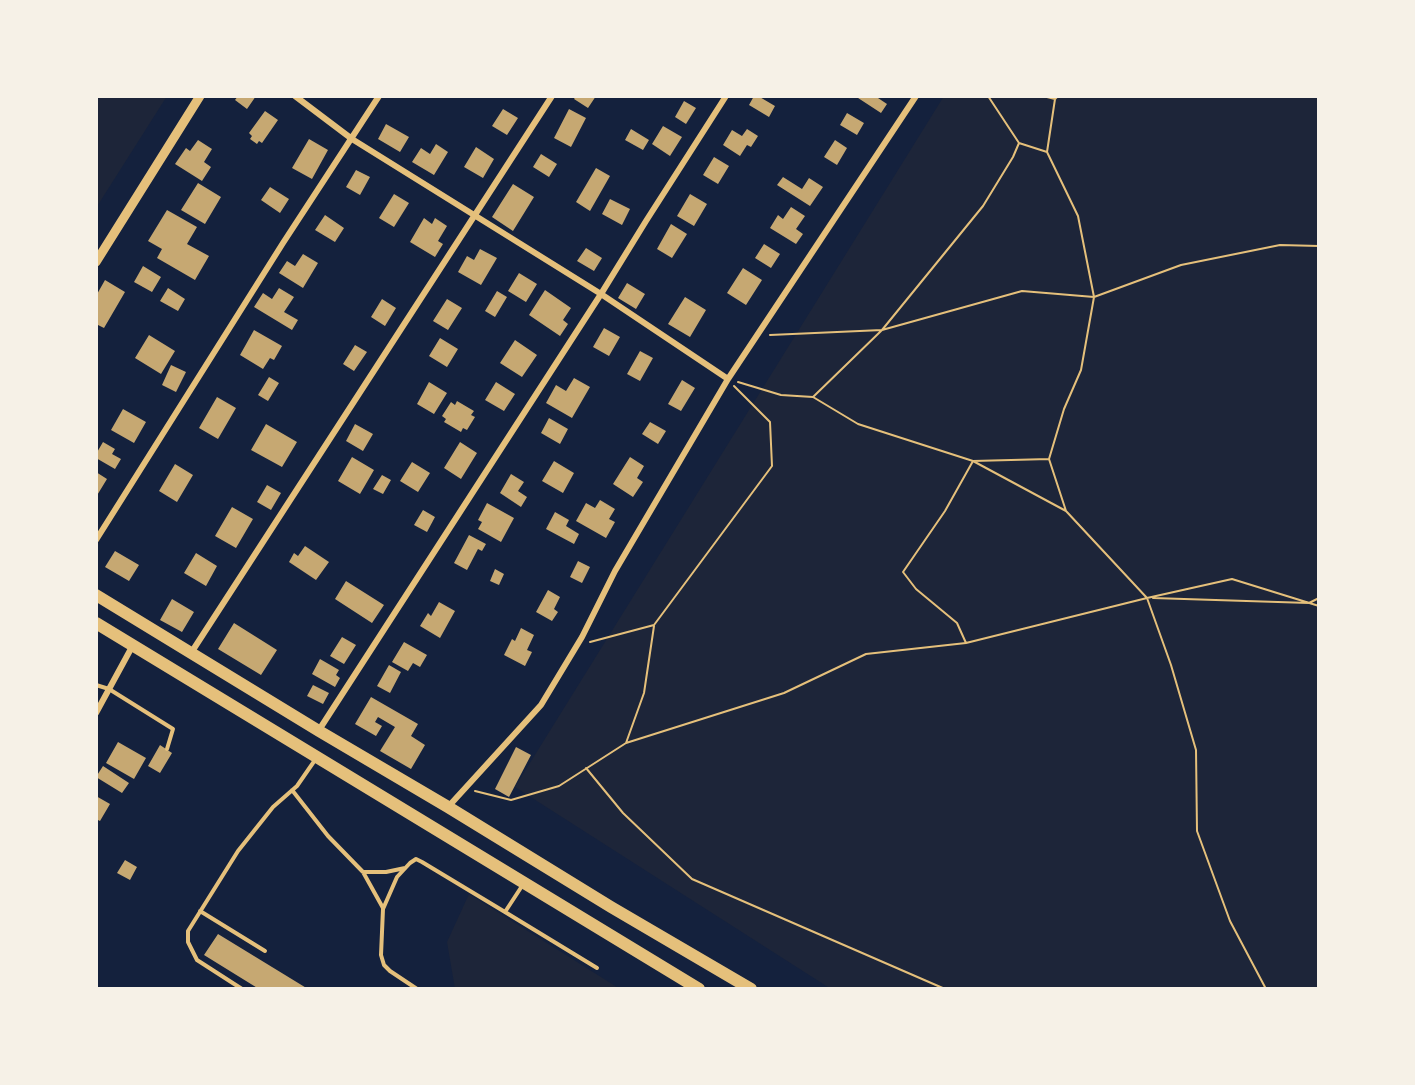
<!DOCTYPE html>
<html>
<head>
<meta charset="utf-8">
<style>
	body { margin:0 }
	#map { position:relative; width:1415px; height:1085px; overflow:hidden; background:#14213d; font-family:Rubik,sans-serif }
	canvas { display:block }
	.frame { position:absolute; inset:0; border:98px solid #f6f1e7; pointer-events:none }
</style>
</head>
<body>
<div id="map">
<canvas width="1415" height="1085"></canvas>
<div class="frame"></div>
</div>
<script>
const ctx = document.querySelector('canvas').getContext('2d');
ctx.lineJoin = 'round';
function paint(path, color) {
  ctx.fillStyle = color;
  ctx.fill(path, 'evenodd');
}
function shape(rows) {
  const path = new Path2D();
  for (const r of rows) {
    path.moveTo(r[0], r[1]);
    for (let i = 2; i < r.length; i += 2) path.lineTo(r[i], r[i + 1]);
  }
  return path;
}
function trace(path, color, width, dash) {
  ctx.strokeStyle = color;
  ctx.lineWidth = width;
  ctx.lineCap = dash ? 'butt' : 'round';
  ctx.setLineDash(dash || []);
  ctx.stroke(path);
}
const green = shape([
	[96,96,167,96,96,208],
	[944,96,1319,96,1319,989,831,989,515,787],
	[469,894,620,989,455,989,447,942]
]);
const building = shape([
	[238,96,256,96,247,109,235,100],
	[576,96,596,96,588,108,574,99],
	[754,96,758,96,775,106,769,117,749,105],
	[855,96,875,96,887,104,881,113],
	[684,101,696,108,686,124,675,117],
	[503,109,518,118,507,135,492,126],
	[569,109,586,118,571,147,554,138],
	[265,111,278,120,262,143,259,141,257,144,250,139,252,136,249,133],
	[847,113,864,123,857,135,840,125],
	[386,124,409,137,400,152,378,139],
	[663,126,682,137,670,156,652,144],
	[631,129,649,140,643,150,625,140],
	[747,129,758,136,751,147,747,145,740,156,723,145,732,130,742,136],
	[309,139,328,150,312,179,292,168],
	[198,140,212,149,204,162,211,167,202,181,175,164,186,148,190,151],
	[835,140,847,148,837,165,824,157],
	[436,144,448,152,434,175,412,162,421,148,430,154],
	[476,147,494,159,483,178,464,167],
	[541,154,557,164,549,177,533,167],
	[714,157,729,166,718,184,703,175],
	[596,168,610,176,590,211,576,202],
	[356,170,370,177,360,195,346,187],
	[783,177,802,189,809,178,823,187,810,206,777,185],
	[198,183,221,197,205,224,181,210],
	[513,184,534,197,513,231,492,217],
	[270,187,289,199,280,213,261,200],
	[394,194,409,203,394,227,379,218],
	[690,194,707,204,694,226,677,216],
	[610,199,630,209,622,225,602,214],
	[791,207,805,216,796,229,803,234,796,244,770,228,778,215,783,219],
	[167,210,197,227,187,244,209,256,195,280,157,258,162,249,148,241],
	[325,215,344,228,335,242,315,230],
	[424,218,432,224,435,218,447,226,438,241,443,244,435,257,410,242],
	[671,224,687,234,672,258,657,249],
	[764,244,780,254,771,268,755,258],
	[586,248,602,258,594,271,577,261],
	[480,249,497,258,481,285,458,272,467,256,474,260],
	[303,254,318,263,303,288,279,273,287,261,295,266],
	[143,266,161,277,152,292,134,282],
	[743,268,762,280,746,305,727,293],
	[519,273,537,284,526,302,508,291],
	[105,280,125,292,104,328,96,324,96,296],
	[627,283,645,294,636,309,618,298],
	[168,288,185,299,178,311,160,301],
	[279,288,294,297,284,312,298,320,292,330,254,307,263,293,272,299],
	[545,290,571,308,563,320,568,324,560,336,529,315],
	[497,291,507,297,495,317,485,311],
	[685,297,706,310,690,337,668,324],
	[382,299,396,308,385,326,371,317],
	[447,299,462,308,448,330,433,321],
	[604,328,620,337,609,356,593,347],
	[254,330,282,346,274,360,270,358,263,369,240,355],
	[149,335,175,351,161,374,135,358],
	[440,338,458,349,447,367,429,356],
	[515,340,537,355,522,377,500,363],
	[355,345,367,352,354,371,343,364],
	[640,351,653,358,640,381,627,374],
	[171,365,186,372,176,392,162,385],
	[269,377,279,383,268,401,258,395],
	[574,378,590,387,572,418,546,403,556,385,566,391],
	[682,380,695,388,681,411,668,404],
	[429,382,447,393,434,414,417,404],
	[496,382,515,394,504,411,485,400],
	[217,397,236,408,218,439,199,428],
	[457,401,474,411,471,415,475,417,467,430,463,428,461,432,444,422,446,419,442,416,451,402,455,405],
	[123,409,146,422,134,443,111,430],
	[549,418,568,429,560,444,541,433],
	[650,422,666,431,658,444,642,434],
	[266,424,297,442,282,467,251,450],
	[355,424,373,434,363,451,346,441],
	[103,442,115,449,112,454,121,459,115,469,96,458,96,454],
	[460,442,477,453,461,479,444,468],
	[352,457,374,470,360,494,338,481],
	[630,457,644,466,637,478,643,482,633,497,613,484],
	[554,461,574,473,563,493,542,481],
	[412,462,430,473,418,492,400,481],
	[175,464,193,475,177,502,159,491],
	[96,472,107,479,96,497],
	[511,474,524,482,518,491,527,497,521,507,500,493],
	[382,475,391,480,383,494,373,489],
	[267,485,281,493,271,510,257,502],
	[600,500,615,509,609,519,615,522,606,538,576,521,586,503,595,508],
	[487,503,514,518,501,542,478,529,482,522,478,520],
	[232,507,253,519,236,548,215,536],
	[423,510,435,517,427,532,414,525],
	[555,512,569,520,566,526,579,534,574,544,546,529],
	[469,535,486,544,482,551,478,549,467,570,454,563],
	[305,546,329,562,316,580,289,562,294,553,298,556],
	[115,551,139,565,129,581,105,567],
	[196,553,217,566,206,586,184,573],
	[578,561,590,567,582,583,570,577],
	[495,569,504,574,499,585,490,581],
	[346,581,384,605,372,623,335,599],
	[548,590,560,597,554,609,558,612,552,621,536,612],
	[172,599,194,612,182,632,160,620],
	[439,602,455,611,440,638,420,626,428,613,431,616],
	[234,623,277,650,261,675,218,649],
	[521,628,534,635,527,650,532,652,525,666,504,655,512,639,515,641],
	[342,637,356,645,344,664,330,656],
	[404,642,427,655,420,667,413,663,408,671,392,662],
	[320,659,339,670,336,675,340,678,335,687,312,674],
	[389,665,401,672,390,693,377,686],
	[313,685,329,693,323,704,307,696],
	[371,697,418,724,411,736,425,745,411,769,380,751,395,727,378,717,375,722,382,726,376,736,355,724],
	[118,742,146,758,134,779,106,763],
	[160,745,172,753,160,773,148,766],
	[516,747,531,755,509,797,495,789],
	[103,766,129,783,122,793,96,777],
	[96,796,110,804,100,821,96,819],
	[125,860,137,867,130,880,117,873],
	[218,934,308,989,259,989,204,955]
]);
const path = shape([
	[988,96,1019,143,1047,152],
	[1043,96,1055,99,1058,96],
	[770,335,882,330,1022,291,1094,297,1078,216,1047,152,1055,99],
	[738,382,781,395,813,397,858,424,973,461,1049,459],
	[813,397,882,330,983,206,1013,157,1019,143],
	[1153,598,1309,603,1319,598],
	[590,642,654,625,772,466,770,422,734,386],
	[966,643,957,623,916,589,903,572,945,511,973,461,1066,511],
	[626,743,644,693,654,626],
	[586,768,623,813,692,879,945,989],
	[475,791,511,800,559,786,626,743,784,693,866,654,966,643,1147,598,1232,579,1319,606],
	[1266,989,1230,921,1197,831,1196,750,1171,665,1147,598,1066,511,1049,459,1064,409,1081,370,1094,297,1181,265,1280,245,1319,246]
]);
const service = shape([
	[96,685,109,689,173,729,167,749],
	[292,790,328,836,363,872,383,908],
	[363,872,386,872,405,868],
	[200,911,265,951],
	[505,912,597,968],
	[242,989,197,960,188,942,188,931,238,851,273,807,297,786,315,760],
	[417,989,390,971,384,965,381,955,383,909,397,877,410,863,416,859,422,862,505,912,522,886]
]);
const minor = shape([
	[295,96,352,139,601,294,728,379],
	[96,540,283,243,379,96],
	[191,653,552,96],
	[96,713,133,645],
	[319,730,601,294,646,221,726,96],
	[448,807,541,705,582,637,615,571,728,379,916,96]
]);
const tertiary = shape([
	[96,262,200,96]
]);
const primary = shape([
	[96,595,319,731,448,807,611,907,751,989],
	[96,623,699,989]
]);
paint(green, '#1d2539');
paint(building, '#c6a872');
trace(path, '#e5c07b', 2);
trace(service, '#e5c07b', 4);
trace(minor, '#e5c07b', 6);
trace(tertiary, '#e5c07b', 9);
trace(primary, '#e5c07b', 12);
</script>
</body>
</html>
